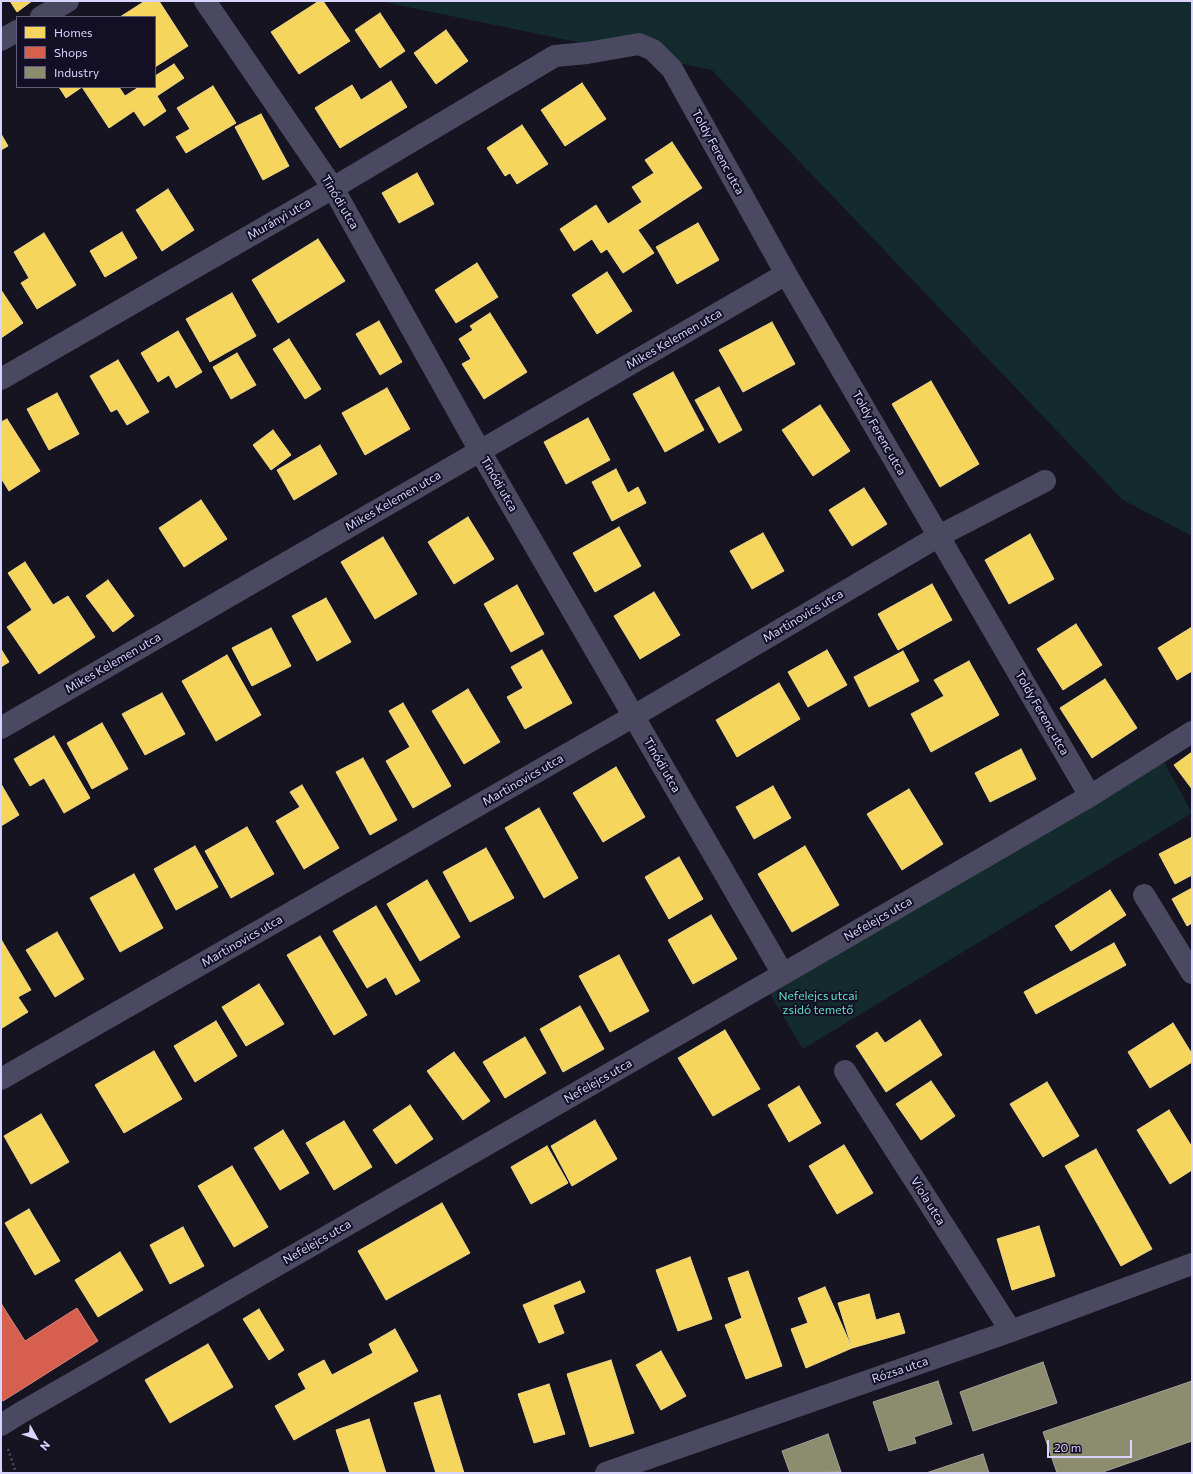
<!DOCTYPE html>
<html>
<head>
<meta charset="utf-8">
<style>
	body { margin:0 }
	#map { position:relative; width:1193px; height:1474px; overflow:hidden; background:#161420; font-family:Commissioner,sans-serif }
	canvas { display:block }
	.frame { position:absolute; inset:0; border:2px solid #d9d4fe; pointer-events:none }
	.legend { position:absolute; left:16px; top:16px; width:140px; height:72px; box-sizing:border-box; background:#130f25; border:1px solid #625e7c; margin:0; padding:5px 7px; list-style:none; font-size:12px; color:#d9d4fe }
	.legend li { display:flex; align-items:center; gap:8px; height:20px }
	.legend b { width:20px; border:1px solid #625e7c }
	.north { position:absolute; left:16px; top:1418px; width:40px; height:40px; -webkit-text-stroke:3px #130f25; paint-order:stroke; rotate:130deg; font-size:11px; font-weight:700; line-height:16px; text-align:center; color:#d9d4fe }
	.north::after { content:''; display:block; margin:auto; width:14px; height:18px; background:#d9d4fe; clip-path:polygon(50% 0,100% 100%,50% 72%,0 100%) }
	.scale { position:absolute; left:1047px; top:1440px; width:85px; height:18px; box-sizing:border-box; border:2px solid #d9d4fe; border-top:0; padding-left:5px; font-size:12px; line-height:14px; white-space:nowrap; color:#d9d4fe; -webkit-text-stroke:3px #130f25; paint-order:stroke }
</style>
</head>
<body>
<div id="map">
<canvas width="1193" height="1474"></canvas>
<div class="frame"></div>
<ul class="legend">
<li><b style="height:11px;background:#f6d55c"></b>Homes</li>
<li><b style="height:11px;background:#d6604d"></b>Shops</li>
<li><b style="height:11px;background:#8c8c6e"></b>Industry</li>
</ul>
<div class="north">N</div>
<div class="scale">20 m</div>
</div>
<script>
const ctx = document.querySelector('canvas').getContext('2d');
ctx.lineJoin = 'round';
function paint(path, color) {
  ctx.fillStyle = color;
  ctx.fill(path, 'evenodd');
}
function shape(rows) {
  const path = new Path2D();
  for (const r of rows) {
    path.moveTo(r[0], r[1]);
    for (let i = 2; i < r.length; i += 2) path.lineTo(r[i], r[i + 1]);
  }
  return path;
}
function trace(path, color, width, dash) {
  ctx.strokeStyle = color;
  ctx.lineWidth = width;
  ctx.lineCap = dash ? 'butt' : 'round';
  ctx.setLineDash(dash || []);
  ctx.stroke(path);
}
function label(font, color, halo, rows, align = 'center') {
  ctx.font = font + ' Commissioner,sans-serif';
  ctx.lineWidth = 4;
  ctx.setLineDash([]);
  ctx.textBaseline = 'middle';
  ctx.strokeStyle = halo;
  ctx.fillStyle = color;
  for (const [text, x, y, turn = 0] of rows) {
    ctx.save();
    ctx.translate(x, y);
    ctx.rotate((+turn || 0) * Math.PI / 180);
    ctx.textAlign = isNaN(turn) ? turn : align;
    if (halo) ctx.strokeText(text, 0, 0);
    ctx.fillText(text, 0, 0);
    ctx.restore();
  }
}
const green = shape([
	[379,1,1192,1,1192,536,1123,500,712,70],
	[1164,762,1192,813,803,1049,770,994]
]);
const homes = shape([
	[10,1,32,1,17,12,10,1],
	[145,1,159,1,188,46,155,67,155,17,120,17,145,1],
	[319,1,323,1,350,41,299,74,271,32,319,1],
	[380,13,405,51,380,68,355,30,380,13],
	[446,30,468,61,436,84,414,53,446,30],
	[174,64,184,78,157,96,166,111,144,126,134,111,109,128,82,87,66,98,59,87,119,87,125,96,139,87,155,87,155,76,174,64],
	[391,81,407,107,340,148,315,108,352,85,361,100,391,81],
	[582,83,606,119,565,146,541,110,582,83],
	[213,86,236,123,186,153,176,137,190,129,177,108,213,86],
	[261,114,289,166,263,180,235,127,261,114],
	[522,125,548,164,517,184,510,173,505,176,487,148,522,125],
	[1,134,8,146,1,150,1,134],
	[672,142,702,188,638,230,654,253,623,273,607,249,601,253,592,239,574,251,560,229,596,205,608,224,642,202,632,187,654,173,645,160,672,142],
	[417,173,434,204,399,223,382,193,417,173],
	[168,189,194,230,162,251,136,210,168,189],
	[698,223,719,260,677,284,656,247,698,223],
	[122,232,137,258,105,277,90,251,122,232],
	[44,233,76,285,37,309,21,283,29,278,14,252,44,233],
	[318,239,345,281,278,323,252,280,318,239],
	[477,263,498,297,456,323,435,290,477,263],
	[607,272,632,311,597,334,572,295,607,272],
	[1,290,23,323,1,338,1,290],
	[232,293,256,336,210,362,186,319,232,293],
	[490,313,527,372,484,399,462,364,471,359,459,339,473,330,470,326,490,313],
	[379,321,402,362,380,375,356,334,379,321],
	[772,322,795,364,743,392,719,350,772,322],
	[178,331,202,372,176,388,169,375,158,382,141,353,178,331],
	[289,339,321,389,305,399,273,349,289,339],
	[237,353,256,385,231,399,213,367,237,353],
	[118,360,149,412,127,425,117,409,111,412,90,376,118,360],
	[673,372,704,430,665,452,633,394,673,372],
	[931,381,979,464,940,487,892,404,931,381],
	[719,387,742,430,719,443,695,400,719,387],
	[387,388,410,429,365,455,342,413,387,388],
	[57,393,79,434,49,450,27,409,57,393],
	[820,405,850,451,813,476,782,430,820,405],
	[588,418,610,460,566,484,544,442,588,418],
	[7,419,40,471,9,491,1,478,1,422,7,419],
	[273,430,291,455,271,470,253,445,273,430],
	[320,445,337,474,294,500,277,470,320,445],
	[616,469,628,493,638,487,646,503,612,521,592,482,616,469],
	[864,488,887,524,852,546,829,510,864,488],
	[201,500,227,539,184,567,159,528,201,500],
	[468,517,494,559,454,584,428,542,468,517],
	[619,527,641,566,595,592,573,553,619,527],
	[763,533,784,571,752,589,730,551,763,533],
	[1030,534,1054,579,1009,604,985,560,1030,534],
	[383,537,417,594,375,619,341,562,383,537],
	[25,562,53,605,68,596,95,637,39,674,7,627,32,610,8,573,25,562],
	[108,580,134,616,113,632,86,596,108,580],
	[932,584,952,620,898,650,878,614,932,584],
	[517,585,544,634,511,652,484,604,517,585],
	[654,592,680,635,640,659,614,616,654,592],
	[326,598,351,642,317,661,292,616,326,598],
	[1076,624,1102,665,1063,690,1037,649,1076,624],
	[1192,627,1192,671,1177,680,1158,648,1192,627],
	[271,628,291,666,252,686,232,648,271,628],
	[1,649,9,662,1,667,1,649],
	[542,650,572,703,525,729,507,697,523,688,511,667,542,650],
	[827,650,847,685,808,707,788,672,827,650],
	[903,651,919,681,869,707,854,677,903,651],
	[227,655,261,715,216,741,182,681,227,655],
	[969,661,999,715,931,752,911,714,944,696,934,680,969,661],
	[1105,679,1137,728,1092,758,1060,708,1105,679],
	[779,683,800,719,737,757,716,720,779,683],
	[468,689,500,742,464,764,432,711,468,689],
	[162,693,185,734,145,755,122,714,162,693],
	[403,703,451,786,413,808,386,761,410,747,389,711,403,703],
	[102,723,128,769,92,789,67,743,102,723],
	[54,736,90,798,64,813,44,778,30,786,14,759,54,736],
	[1021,749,1036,779,990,802,975,773,1021,749],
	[1192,752,1192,789,1174,765,1192,752],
	[363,758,397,820,370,835,336,772,363,758],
	[616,767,645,817,603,842,573,793,616,767],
	[1,784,19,815,1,826,1,784],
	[302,785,339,848,304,869,276,821,300,807,290,792,302,785],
	[773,786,791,818,754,839,736,807,773,786],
	[909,789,943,844,902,870,867,814,909,789],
	[539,808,578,878,544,898,505,828,539,808],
	[247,827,274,874,231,898,205,851,247,827],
	[1192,837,1192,875,1175,884,1159,854,1192,837],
	[195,846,218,887,176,910,154,869,195,846],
	[805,846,839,905,792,932,758,874,805,846],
	[486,848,514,898,470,922,443,872,486,848],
	[679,857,703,899,669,919,645,877,679,857],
	[134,874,163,928,120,952,90,898,134,874],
	[427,880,460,937,420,961,387,904,427,880],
	[1192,888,1192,923,1187,926,1172,899,1192,888],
	[1110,890,1126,915,1071,951,1055,926,1110,890],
	[376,906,420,981,396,995,386,977,367,988,333,931,376,906],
	[711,915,737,959,693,984,668,940,711,915],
	[57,932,84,979,55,997,26,950,57,932],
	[320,936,367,1015,334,1035,287,955,320,936],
	[2,941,31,990,18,997,28,1012,2,1028,1,1026,1,942,2,941],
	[1114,943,1126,965,1036,1014,1024,992,1114,943],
	[619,955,649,1011,610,1032,579,976,619,955],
	[259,984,284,1024,246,1046,222,1007,259,984],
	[580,1006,604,1049,563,1072,540,1029,580,1006],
	[920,1020,942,1055,886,1092,856,1046,877,1032,885,1043,920,1020],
	[216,1021,237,1056,195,1082,174,1046,216,1021],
	[1173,1023,1192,1054,1192,1062,1150,1088,1128,1052,1173,1023],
	[725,1030,760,1089,713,1116,678,1058,725,1030],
	[525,1037,546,1073,505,1098,483,1062,525,1037],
	[154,1051,182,1099,124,1133,95,1085,154,1051],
	[454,1052,490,1101,463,1120,427,1071,454,1052],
	[931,1081,955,1116,921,1140,896,1104,931,1081],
	[1047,1082,1079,1136,1043,1157,1010,1104,1047,1082],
	[799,1086,821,1123,789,1142,768,1105,799,1086],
	[410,1105,433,1139,396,1164,373,1130,410,1105],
	[1169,1110,1192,1147,1192,1170,1170,1184,1137,1130,1169,1110],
	[41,1114,69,1162,31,1184,4,1136,41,1114],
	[595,1120,617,1159,572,1186,551,1146,595,1120],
	[344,1121,372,1167,334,1190,306,1143,344,1121],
	[283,1130,309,1173,280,1190,254,1148,283,1130],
	[844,1145,873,1193,837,1214,809,1166,844,1145],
	[547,1146,568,1183,531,1204,511,1167,547,1146],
	[1096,1149,1152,1249,1121,1266,1065,1166,1096,1149],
	[232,1166,268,1227,234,1247,198,1186,232,1166],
	[442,1203,470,1253,386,1300,358,1251,442,1203],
	[29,1209,60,1261,35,1275,5,1223,29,1209],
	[1039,1226,1055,1276,1012,1290,997,1239,1039,1226],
	[183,1227,204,1266,170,1284,150,1245,183,1227],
	[120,1252,143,1290,98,1317,75,1280,120,1252],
	[690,1257,712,1319,678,1331,656,1270,690,1257],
	[748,1271,782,1366,746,1379,725,1325,742,1318,728,1278,748,1271],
	[580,1281,585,1292,553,1305,564,1333,539,1343,523,1305,580,1281],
	[825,1287,852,1348,806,1368,791,1329,808,1323,798,1298,825,1287],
	[869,1294,876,1320,899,1313,905,1333,852,1348,838,1303,869,1294],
	[259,1309,284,1350,269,1360,243,1319,259,1309],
	[395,1329,418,1371,294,1440,275,1406,306,1389,298,1374,324,1360,332,1375,373,1353,369,1344,395,1329],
	[208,1344,233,1387,170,1423,145,1380,208,1344],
	[661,1351,686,1396,661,1410,636,1365,661,1351],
	[611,1360,634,1433,590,1447,567,1374,611,1360],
	[549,1384,565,1434,534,1443,518,1394,549,1384],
	[440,1395,464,1473,436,1473,414,1403,440,1395],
	[369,1419,386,1473,350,1473,336,1430,369,1419]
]);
const shops = shape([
	[2,1305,25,1341,77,1308,98,1341,3,1401,1,1398,1,1306,2,1305]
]);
const industry = shape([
	[1043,1362,1057,1403,973,1431,960,1392,1043,1362],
	[938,1381,952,1424,914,1437,916,1443,889,1451,873,1402,938,1381],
	[1192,1381,1192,1441,1100,1473,1057,1473,1043,1432,1192,1381],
	[828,1434,841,1472,790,1473,782,1451,828,1434],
	[983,1454,989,1473,926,1473,983,1454]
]);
const path = shape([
	[8,1449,16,1473],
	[1,1471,2,1473]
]);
const street = shape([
	[205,1,333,188,480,451,783,974],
	[41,17,68,1],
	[1,40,17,31],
	[1,379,333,188,555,56,587,53,639,44,653,50,672,69,786,274,1090,796],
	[1,728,786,274],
	[1144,895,1192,973],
	[845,1071,1011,1331],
	[1,1079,634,716,939,536,1045,481],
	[1,1425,22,1412,783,974,1090,796,1192,732],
	[606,1473,1011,1331,1192,1264]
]);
const streetNames = [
	["Toldy Ferenc utca",718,152,61],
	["Tinódi utca",340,202,59],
	["Murányi utca",279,219,-30],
	["Mikes Kelemen utca",674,339,-30],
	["Toldy Ferenc utca",879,433,60],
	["Tinódi utca",499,484,60],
	["Mikes Kelemen utca",393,501,-30],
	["Martinovics utca",803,616,-31],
	["Mikes Kelemen utca",113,663,-30],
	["Toldy Ferenc utca",1042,713,60],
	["Tinódi utca",662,765,60],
	["Martinovics utca",523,780,-30],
	["Nefelejcs utca",878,919,-30],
	["Martinovics utca",242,941,-30],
	["Nefelejcs utca",598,1081,-30],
	["Viola utca",928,1201,58],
	["Nefelejcs utca",317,1242,-30],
	["Rózsa utca",900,1370,-19]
];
const parkNames = [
	["Nefelejcs utcai",818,996],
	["zsidó temető",818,1010]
];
paint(green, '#132b2c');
paint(homes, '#f6d55c');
trace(homes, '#edd58d', 1);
paint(shops, '#d6604d');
trace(shops, '#d78382', 1);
paint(industry, '#8c8c6e');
trace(industry, '#a3a299', 1);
trace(path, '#45505e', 2.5, [2, 3]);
trace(street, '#4a4961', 22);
label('12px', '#d9d4fe', '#130f25', streetNames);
label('12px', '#60debe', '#130f25', parkNames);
</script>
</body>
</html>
